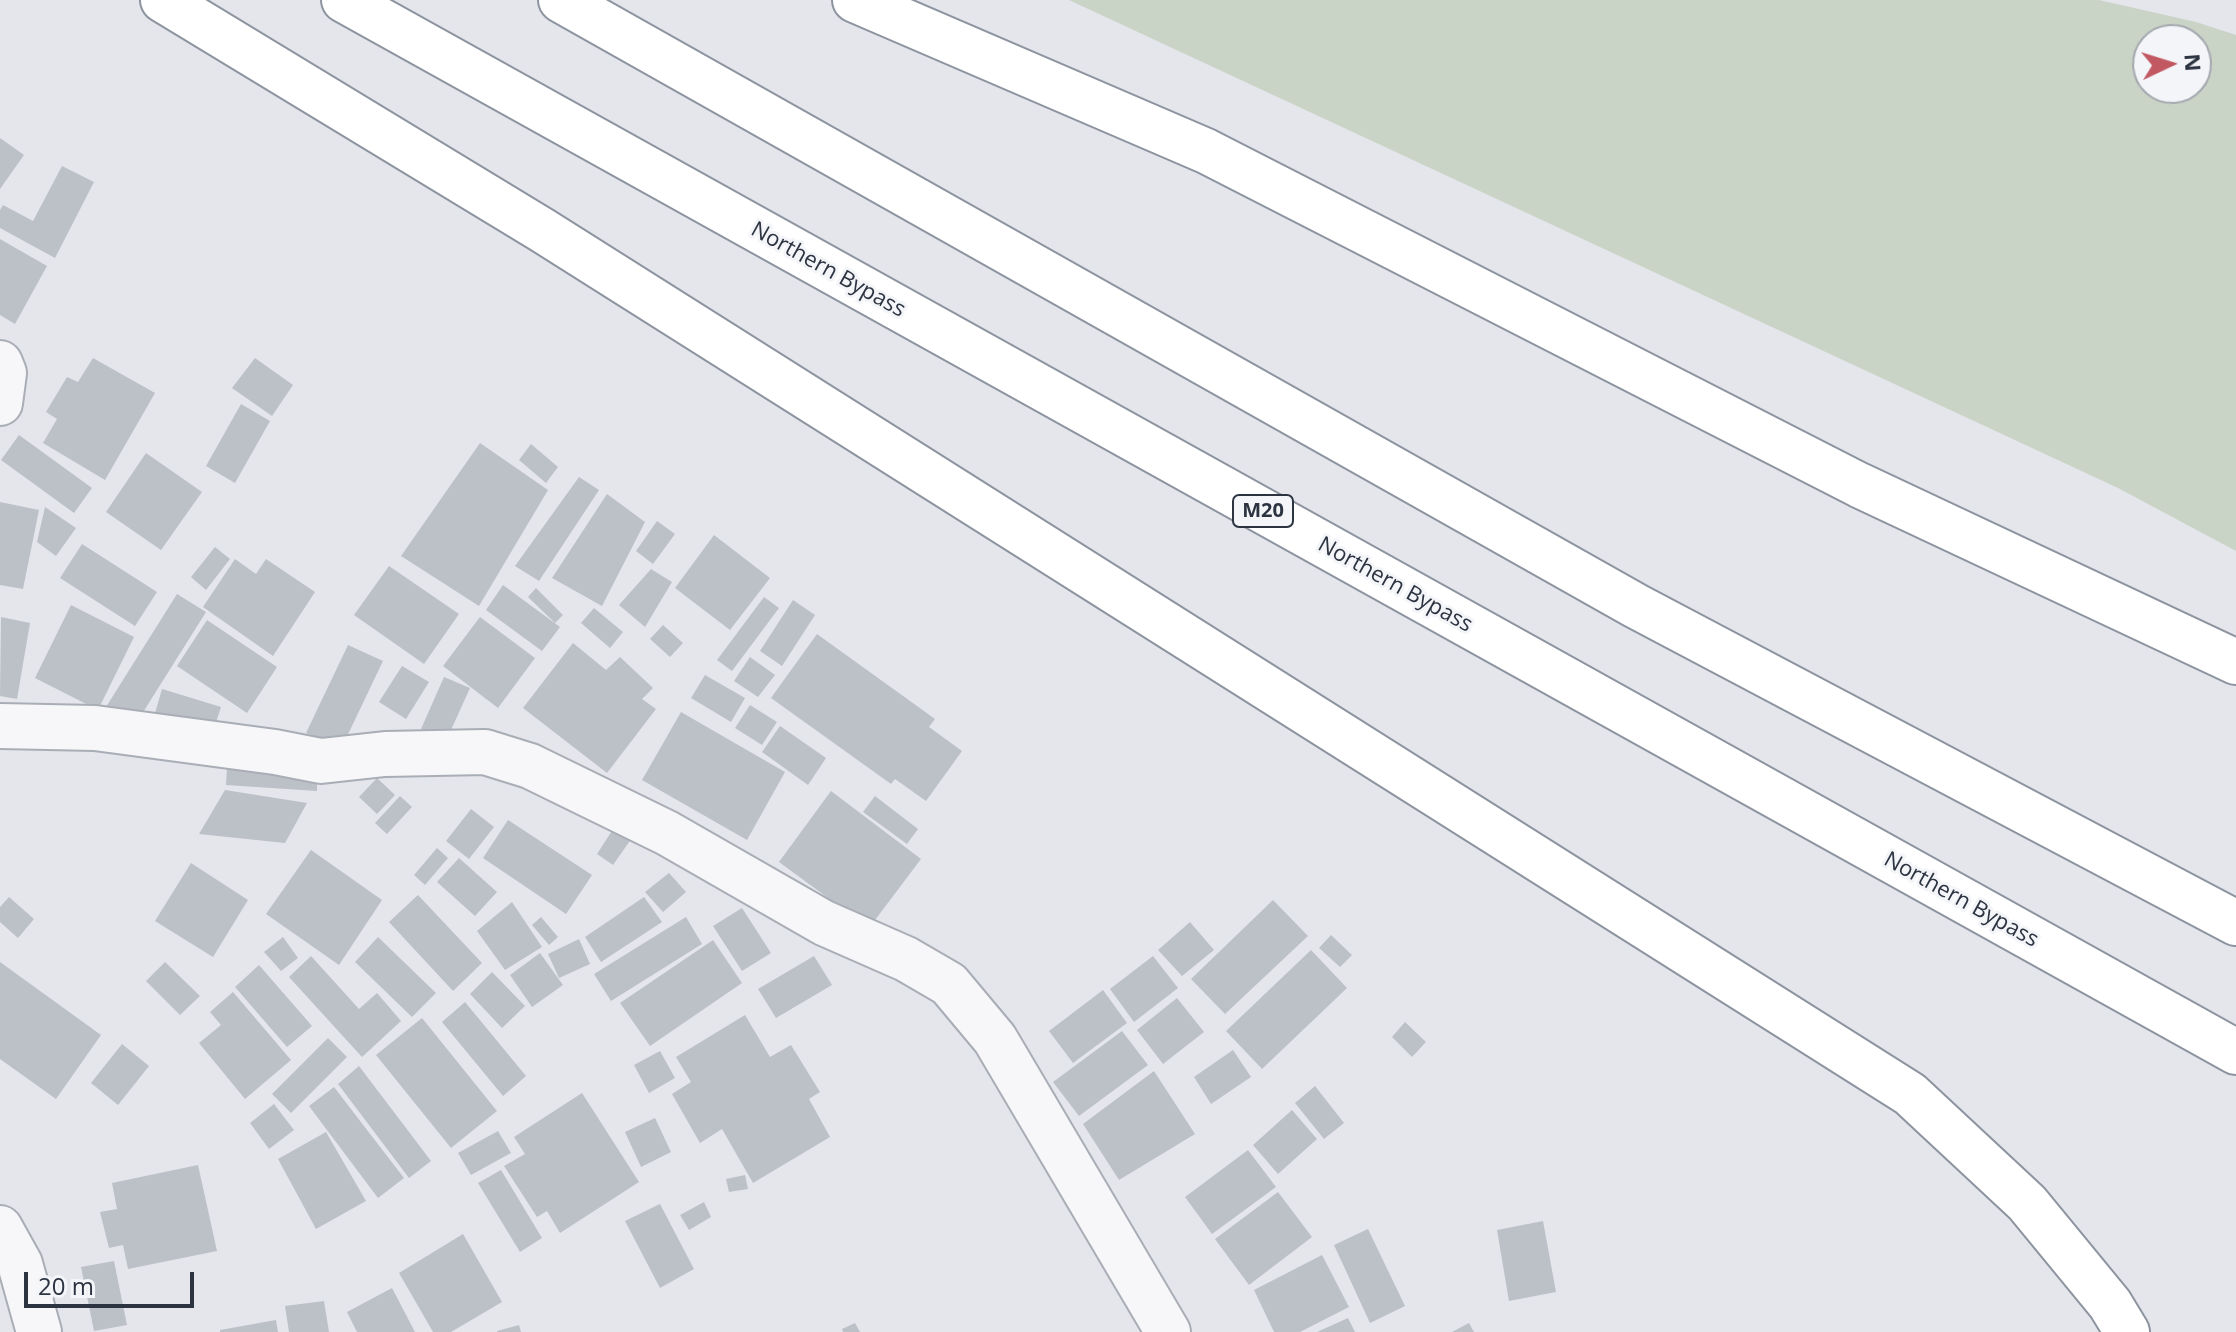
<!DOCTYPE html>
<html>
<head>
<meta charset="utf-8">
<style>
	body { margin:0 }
	#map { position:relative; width:2236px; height:1332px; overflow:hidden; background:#e4e6eb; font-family:"Open Sans",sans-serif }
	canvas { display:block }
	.north { position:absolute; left:2132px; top:24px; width:80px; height:80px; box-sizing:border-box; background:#f4f5f8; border:2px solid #a4a8af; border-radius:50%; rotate:86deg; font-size:22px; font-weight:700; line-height:32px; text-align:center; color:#2d3441 }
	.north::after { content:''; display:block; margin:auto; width:28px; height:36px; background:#c15862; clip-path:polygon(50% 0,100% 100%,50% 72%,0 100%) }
	.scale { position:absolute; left:24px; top:1272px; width:170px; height:36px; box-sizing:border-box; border:4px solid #2d3441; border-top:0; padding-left:10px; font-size:24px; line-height:28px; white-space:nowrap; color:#2d3441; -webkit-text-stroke:6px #f4f5f8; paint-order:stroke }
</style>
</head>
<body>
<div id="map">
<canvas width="2236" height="1332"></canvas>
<div class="north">N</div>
<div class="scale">20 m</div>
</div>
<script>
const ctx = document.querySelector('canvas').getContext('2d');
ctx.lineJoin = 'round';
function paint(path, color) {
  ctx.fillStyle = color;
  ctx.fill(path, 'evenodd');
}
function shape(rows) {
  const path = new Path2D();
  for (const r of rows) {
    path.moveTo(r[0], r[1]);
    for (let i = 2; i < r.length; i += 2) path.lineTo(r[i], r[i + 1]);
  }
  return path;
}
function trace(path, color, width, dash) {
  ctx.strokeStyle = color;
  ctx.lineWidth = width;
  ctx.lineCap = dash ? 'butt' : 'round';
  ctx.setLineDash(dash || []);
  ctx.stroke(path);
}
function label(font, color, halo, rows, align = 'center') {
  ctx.font = font + ' "Open Sans",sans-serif';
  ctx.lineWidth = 6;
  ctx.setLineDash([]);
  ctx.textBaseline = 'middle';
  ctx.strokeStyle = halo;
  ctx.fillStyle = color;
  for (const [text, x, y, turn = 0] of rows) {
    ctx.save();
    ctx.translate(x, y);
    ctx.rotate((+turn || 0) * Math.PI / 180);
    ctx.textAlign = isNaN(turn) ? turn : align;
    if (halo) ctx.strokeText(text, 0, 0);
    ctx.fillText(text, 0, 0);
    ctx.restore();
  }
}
const green = shape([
	[1069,0,2099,0,2196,22,2236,35,2236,551,2118,488],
	[2196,40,2196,88,2148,88,2148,40]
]);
const building = shape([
	[0,138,24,155,0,189],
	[62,166,94,182,55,258,0,228,0,210,3,205,33,221],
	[0,239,47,266,15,324,0,315],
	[93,358,155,393,105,480,43,443,57,419,46,412,67,377,78,382],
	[255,358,293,385,272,416,232,388],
	[241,404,270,421,235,483,206,466],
	[19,435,92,488,74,513,1,460],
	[480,443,548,490,479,606,401,556],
	[531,444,558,467,546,483,519,460],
	[146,453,202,492,161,550,106,512],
	[579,477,599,490,539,581,515,566],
	[607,494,645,522,602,606,552,578],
	[0,502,39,510,23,589,0,585],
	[45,507,76,528,56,556,37,542],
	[657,521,675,534,653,564,636,551],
	[714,535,770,578,730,630,675,588],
	[82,544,157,592,135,626,60,578],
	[215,547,230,559,206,590,191,577],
	[235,559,256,574,266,559,315,592,273,656,203,607],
	[389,566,459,614,424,664,354,615],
	[651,569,672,582,645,627,619,605],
	[503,585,560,627,542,651,486,610],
	[536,588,563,615,555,623,528,597],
	[177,594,206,612,135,725,106,707],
	[764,597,779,608,732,671,717,660],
	[793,600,815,615,782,666,760,651],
	[71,605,134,637,98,710,35,678],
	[594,608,623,632,610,648,581,623],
	[1,617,30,623,17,699,0,696],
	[480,617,535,658,498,708,443,666],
	[207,620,277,667,247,713,177,666],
	[663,625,683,643,670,657,650,639],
	[817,634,935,719,929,727,962,751,926,801,895,779,891,784,771,698],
	[573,643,606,670,620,657,653,688,642,699,656,709,607,773,523,708],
	[348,645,383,661,341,749,306,733],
	[750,657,775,675,758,697,734,681],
	[402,666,429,682,406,719,379,702],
	[705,675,745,698,731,722,691,698],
	[444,677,470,688,446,741,421,729],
	[162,689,221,707,211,738,153,720],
	[750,705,777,722,762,745,735,728],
	[681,712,785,772,747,840,642,780],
	[780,726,826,758,808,785,762,752],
	[227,768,317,774,317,791,226,785],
	[377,778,395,795,377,814,359,797],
	[225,790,307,803,285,843,199,834],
	[831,791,921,859,869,928,779,862],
	[400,796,412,807,387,834,375,823],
	[875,796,918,829,907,844,863,812],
	[471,809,494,827,469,859,446,841],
	[508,820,592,875,566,914,483,858],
	[617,823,634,835,613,865,597,854],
	[437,848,448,858,425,885,414,875],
	[311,850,382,900,339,965,266,914],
	[459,858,497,892,475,916,437,882],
	[191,863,248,900,213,957,155,921],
	[669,873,686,892,663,912,645,892],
	[418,895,482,963,453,991,389,922],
	[9,897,34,919,18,938,0,922,0,907],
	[644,897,662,922,601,962,585,937],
	[1273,900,1308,936,1225,1014,1191,979],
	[512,902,542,947,505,970,477,931],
	[742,908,771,953,742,971,713,926],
	[541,917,558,937,549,945,532,925],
	[686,917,702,944,611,1001,594,974],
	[1190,922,1214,950,1182,976,1158,950],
	[1331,935,1352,955,1340,967,1319,948],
	[283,937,298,958,281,971,264,952],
	[378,937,436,993,412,1017,355,962],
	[579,939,590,964,559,978,548,954],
	[713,940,742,983,650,1046,620,1003],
	[1311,950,1347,988,1262,1069,1226,1031],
	[540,953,563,985,532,1007,510,975],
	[311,956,359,1009,377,993,401,1021,362,1057,289,977],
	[814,956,832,985,776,1018,758,989],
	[1153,956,1178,988,1134,1022,1110,989],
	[0,962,101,1035,56,1099,0,1059],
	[165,962,200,996,180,1015,146,981],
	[259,965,312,1026,287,1047,235,987],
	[492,972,525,1006,502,1028,470,994],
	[1103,990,1127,1023,1073,1063,1049,1031],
	[233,992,291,1060,245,1099,199,1043,221,1025,210,1012],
	[1177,998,1204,1032,1163,1064,1137,1030],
	[465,1002,526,1076,503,1096,442,1022],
	[745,1015,770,1057,791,1045,820,1092,809,1099,830,1137,753,1183,722,1129,700,1143,672,1094,691,1082,676,1057],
	[422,1018,497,1111,451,1148,376,1055],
	[1405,1022,1426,1042,1412,1057,1392,1037],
	[1122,1031,1148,1065,1079,1116,1053,1082],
	[328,1038,347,1057,291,1113,272,1094],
	[122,1044,149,1066,118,1105,91,1083],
	[1233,1050,1251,1077,1211,1104,1194,1077],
	[660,1051,675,1078,649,1093,634,1065],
	[359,1066,431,1161,409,1178,338,1084],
	[1154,1071,1195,1134,1119,1180,1083,1124],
	[1315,1086,1344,1123,1324,1139,1295,1103],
	[334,1087,404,1178,378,1198,309,1106],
	[582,1093,639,1182,560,1233,547,1211,537,1217,504,1166,525,1154,514,1137],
	[274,1104,294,1130,269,1149,250,1123],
	[1292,1110,1317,1139,1278,1174,1253,1145],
	[655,1118,671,1152,641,1167,625,1132],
	[498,1131,511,1153,471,1175,458,1153],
	[326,1132,366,1201,316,1229,278,1159],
	[1248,1150,1276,1187,1212,1234,1185,1197],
	[198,1165,217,1251,128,1269,123,1245,109,1248,100,1212,117,1209,112,1183],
	[501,1170,542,1238,520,1252,478,1183],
	[745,1175,748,1189,729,1192,726,1179],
	[1278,1192,1312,1237,1249,1285,1215,1239],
	[704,1202,711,1217,689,1230,680,1215],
	[660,1204,694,1269,660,1288,625,1221],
	[1543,1221,1556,1292,1509,1301,1497,1230],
	[1368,1229,1405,1306,1370,1323,1334,1245],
	[463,1234,502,1302,451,1332,433,1332,399,1273],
	[1322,1255,1349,1307,1300,1332,1274,1332,1254,1290],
	[114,1261,127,1325,94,1331,81,1267],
	[392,1288,415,1332,357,1332,347,1312],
	[324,1301,329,1332,289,1332,285,1306],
	[1348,1318,1355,1332,1317,1332],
	[276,1320,278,1332,220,1332,220,1330],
	[855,1323,860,1332,843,1332,842,1329],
	[1469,1323,1474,1332,1452,1332],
	[519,1325,521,1332,497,1332,497,1331]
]);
const minor = shape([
	[0,363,4,373,0,403],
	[0,726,95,728,275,752,321,761,385,754,485,752,530,766,667,833,824,923,906,959,949,984,995,1039,1168,1332],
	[0,1228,20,1264,39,1332]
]);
const highway = shape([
	[163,0,542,230,1910,1094,2027,1203,2110,1304,2127,1332],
	[344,0,2236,1052],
	[561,0,1636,606,2236,923],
	[855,0,1206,151,1859,485,2236,662]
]);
const shields = [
	[1263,511,60]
];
const shieldNames = [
	["M20",1263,511]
];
const streetNames = [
	["Northern Bypass",828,270,29],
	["Northern Bypass",1395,585,29],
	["Northern Bypass",1961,900,29]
];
paint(green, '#c9d4c6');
paint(building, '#bcc0c7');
trace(minor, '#a9adb5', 48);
trace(highway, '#8d94a0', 48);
trace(minor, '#f7f7f9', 44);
trace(highway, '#fff', 44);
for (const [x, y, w] of shields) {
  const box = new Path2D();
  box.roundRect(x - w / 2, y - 16, w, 32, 6);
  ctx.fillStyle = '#f4f5f8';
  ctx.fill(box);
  trace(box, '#2d3441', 2);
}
label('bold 20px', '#2d3441', null, shieldNames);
label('22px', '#2d3441', '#f4f5f8', streetNames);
</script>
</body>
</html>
